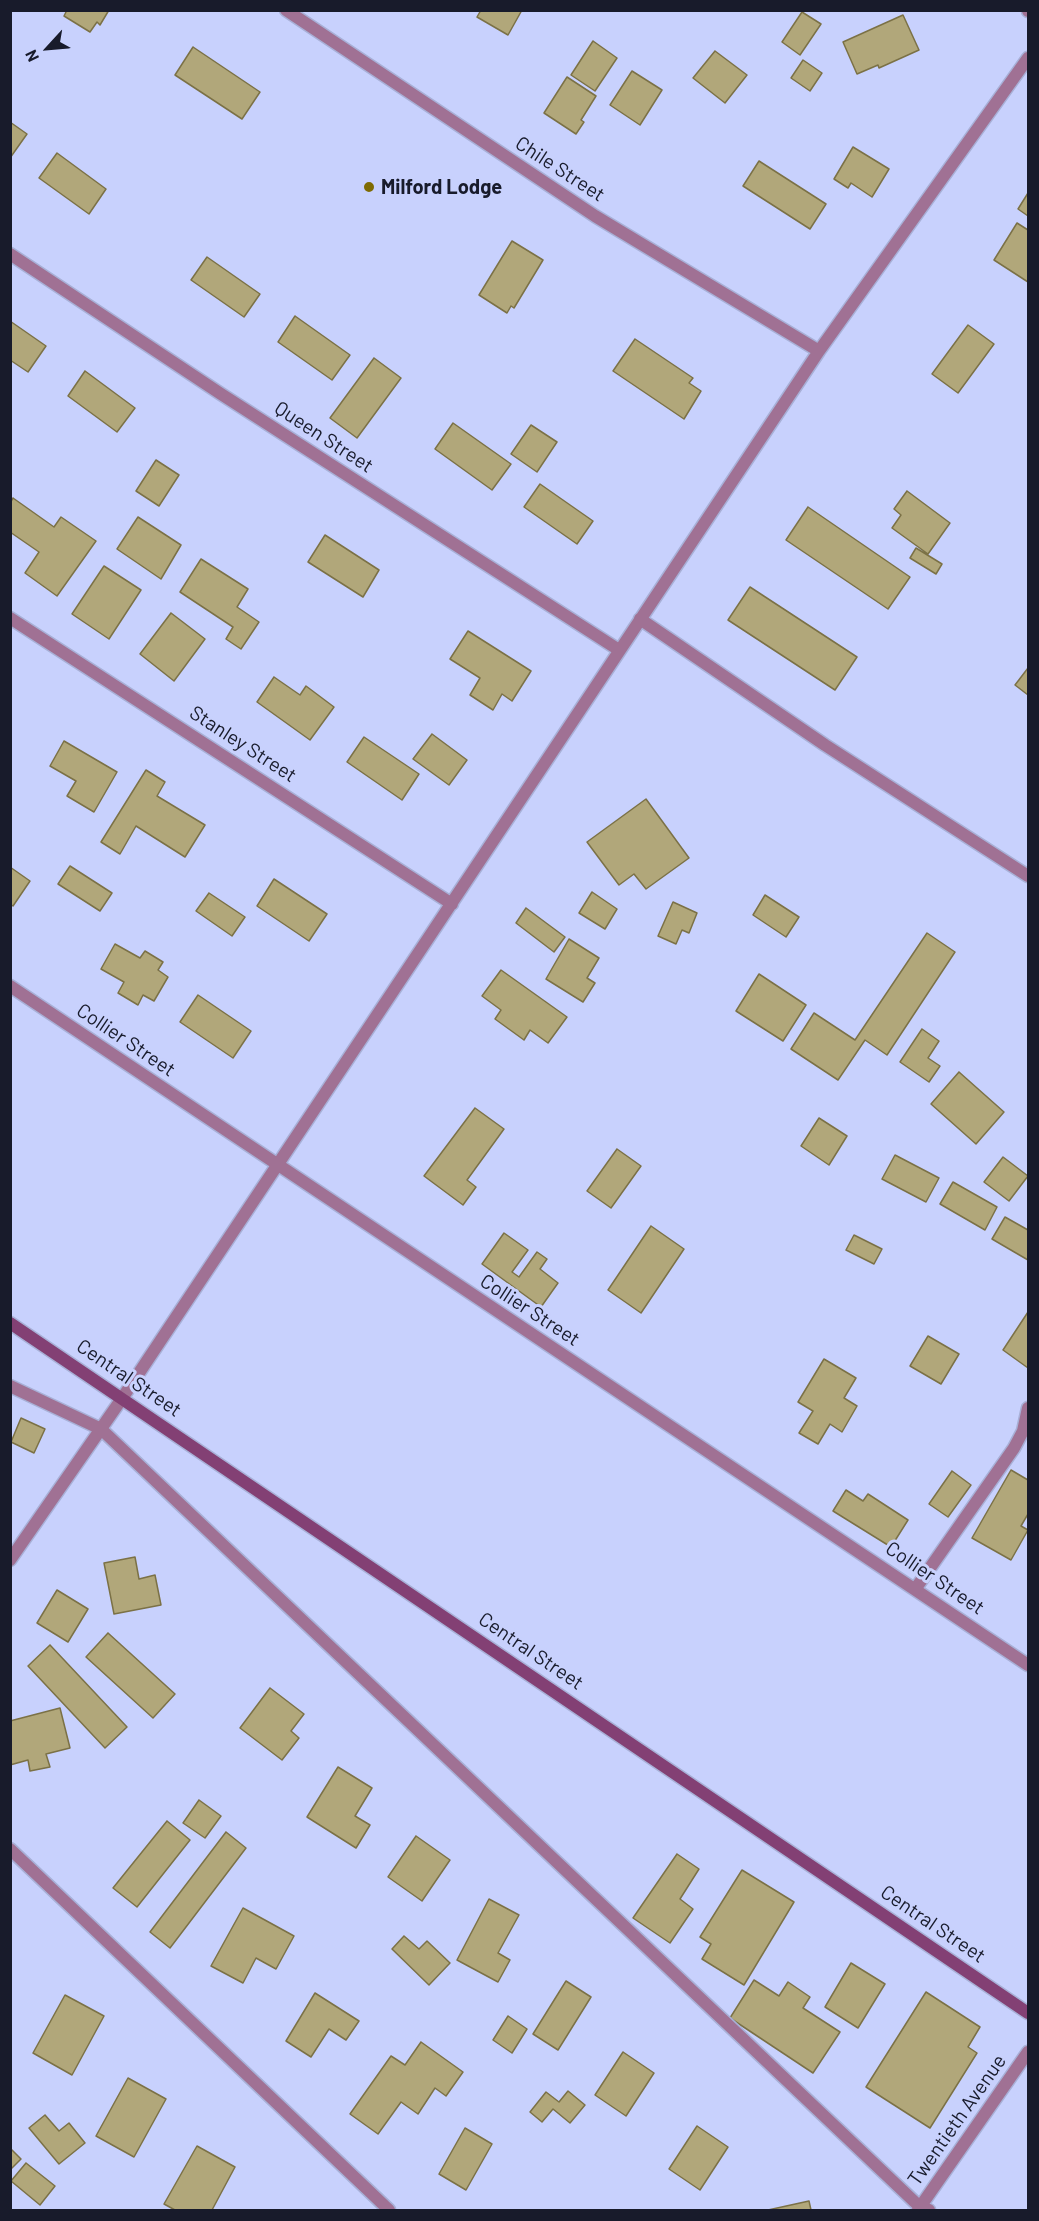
<!DOCTYPE html>
<html>
<head>
<meta charset="utf-8">
<style>
	body { margin:0 }
	#map { position:relative; width:1039px; height:2221px; overflow:hidden; background:#c8d1fd; font-family:Barlow,sans-serif }
	canvas { display:block }
	.frame { position:absolute; inset:0; border:12px solid #181b2b; pointer-events:none }
	.north { position:absolute; left:18px; top:18px; width:60px; height:60px; -webkit-text-stroke:4px #c8d1fd; paint-order:stroke; rotate:244deg; font-size:16px; font-weight:700; line-height:24px; text-align:center; color:#181b2b }
	.north::after { content:''; display:block; margin:auto; width:21px; height:27px; background:#181b2b; clip-path:polygon(50% 0,100% 100%,50% 72%,0 100%) }
</style>
</head>
<body>
<div id="map">
<canvas width="1039" height="2221"></canvas>
<div class="frame"></div>
<div class="north">N</div>
</div>
<script>
const ctx = document.querySelector('canvas').getContext('2d');
ctx.lineJoin = 'round';
function paint(path, color) {
  ctx.fillStyle = color;
  ctx.fill(path, 'evenodd');
}
function shape(rows) {
  const path = new Path2D();
  for (const r of rows) {
    path.moveTo(r[0], r[1]);
    for (let i = 2; i < r.length; i += 2) path.lineTo(r[i], r[i + 1]);
  }
  return path;
}
function trace(path, color, width, dash) {
  ctx.strokeStyle = color;
  ctx.lineWidth = width;
  ctx.lineCap = dash ? 'butt' : 'round';
  ctx.setLineDash(dash || []);
  ctx.stroke(path);
}
function label(font, color, halo, rows, align = 'center') {
  ctx.font = font + ' Barlow,sans-serif';
  ctx.lineWidth = 6;
  ctx.setLineDash([]);
  ctx.textBaseline = 'middle';
  ctx.strokeStyle = halo;
  ctx.fillStyle = color;
  for (const [text, x, y, turn = 0] of rows) {
    ctx.save();
    ctx.translate(x, y);
    ctx.rotate((+turn || 0) * Math.PI / 180);
    ctx.textAlign = isNaN(turn) ? turn : align;
    if (halo) ctx.strokeText(text, 0, 0);
    ctx.fillText(text, 0, 0);
    ctx.restore();
  }
}
const building = shape([
	[67,10,109,10,100,25,97,22,90,32,64,16,67,10],
	[481,10,522,10,508,35,477,17,481,10],
	[802,12,821,24,800,55,782,42,802,12],
	[903,15,919,50,879,68,878,65,857,74,843,42,903,15],
	[593,41,617,58,595,91,571,75,593,41],
	[193,47,260,92,242,119,175,75,193,47],
	[715,51,747,75,725,103,693,78,715,51],
	[803,60,822,73,810,91,791,78,803,60],
	[632,71,662,90,640,125,610,105,632,71],
	[567,77,596,96,581,120,584,122,576,134,544,113,567,77],
	[10,122,27,134,10,158,10,122],
	[853,147,889,169,872,197,851,183,848,188,834,179,853,147],
	[57,153,106,189,89,214,39,178,57,153],
	[759,161,826,204,810,229,743,186,759,161],
	[1028,193,1028,216,1018,209,1028,193],
	[1017,223,1028,230,1028,282,994,260,1017,223],
	[512,241,543,260,514,308,511,306,507,313,479,295,512,241],
	[207,257,260,294,244,317,191,280,207,257],
	[295,316,350,355,332,380,278,342,295,316],
	[10,321,46,346,28,372,10,360,10,321],
	[968,325,994,344,958,393,932,374,968,325],
	[635,339,693,378,689,383,701,391,684,419,613,371,635,339],
	[374,358,401,378,357,438,330,418,374,358],
	[85,371,135,408,117,432,68,396,85,371],
	[453,423,511,464,492,490,435,449,453,423],
	[531,425,557,442,537,472,511,454,531,425],
	[156,460,179,475,159,506,136,491,156,460],
	[540,484,593,521,577,544,524,507,540,484],
	[907,491,950,523,928,554,892,528,901,515,894,509,907,491],
	[13,498,54,527,61,517,96,541,57,596,25,573,39,552,10,532,10,503,13,498],
	[808,507,910,577,888,609,786,540,808,507],
	[138,517,181,545,161,579,117,549,138,517],
	[325,535,379,570,363,597,308,562,325,535],
	[916,548,942,564,936,574,910,558,916,548],
	[201,559,248,589,237,607,259,622,241,649,226,639,233,627,180,592,201,559],
	[104,566,141,590,109,639,72,614,104,566],
	[750,587,857,657,835,690,728,620,750,587],
	[171,613,205,639,174,681,140,654,171,613],
	[468,631,531,671,512,701,502,694,493,710,470,695,480,678,450,659,468,631],
	[1028,668,1028,695,1015,685,1028,668],
	[274,677,300,695,306,686,334,707,310,740,257,702,274,677],
	[432,734,467,760,449,785,413,759,432,734],
	[364,737,419,774,402,800,347,762,364,737],
	[64,741,117,772,94,812,67,796,76,781,50,766,64,741],
	[146,770,165,782,157,796,205,825,185,857,136,826,120,854,101,842,146,770],
	[646,799,689,858,646,889,634,874,619,885,587,842,646,799],
	[70,866,112,893,100,911,58,884,70,866],
	[10,867,30,881,13,906,10,904,10,867],
	[274,879,327,914,309,941,257,906,274,879],
	[592,892,617,909,605,929,579,913,592,892],
	[209,893,245,917,232,936,196,911,209,893],
	[765,895,799,917,786,937,753,915,765,895],
	[673,902,697,913,689,933,682,930,676,944,658,936,673,902],
	[526,908,565,937,554,952,516,923,526,908],
	[927,933,955,952,887,1055,865,1040,838,1080,791,1049,814,1013,855,1040,927,933],
	[569,939,599,958,587,978,595,983,583,1002,546,979,569,939],
	[115,944,140,958,145,951,163,962,158,970,168,977,154,1001,143,995,138,1005,118,993,124,982,101,969,115,944],
	[501,970,567,1017,548,1043,530,1030,524,1040,495,1019,501,1010,482,996,501,970],
	[759,974,806,1005,783,1041,736,1011,759,974],
	[198,995,251,1031,233,1058,180,1022,198,995],
	[922,1029,939,1041,928,1058,940,1066,929,1082,900,1062,922,1029],
	[959,1072,1004,1112,976,1144,931,1104,959,1072],
	[475,1108,504,1129,467,1180,476,1187,463,1205,424,1176,475,1108],
	[819,1118,847,1136,829,1165,801,1146,819,1118],
	[617,1149,641,1166,611,1208,587,1191,617,1149],
	[895,1155,939,1178,926,1202,882,1179,895,1155],
	[1003,1157,1028,1176,1009,1201,984,1182,1003,1157],
	[953,1182,997,1207,985,1230,940,1204,953,1182],
	[1005,1217,1028,1230,1028,1260,992,1239,1005,1217],
	[651,1226,684,1249,641,1313,608,1290,651,1226],
	[504,1233,528,1250,512,1272,519,1277,537,1252,547,1259,540,1269,558,1283,541,1307,482,1264,504,1233],
	[854,1235,882,1249,874,1264,846,1250,854,1235],
	[1028,1312,1028,1368,1003,1350,1028,1312],
	[928,1336,959,1354,941,1384,910,1366,928,1336],
	[824,1359,856,1378,844,1398,857,1406,842,1432,830,1424,818,1444,799,1433,813,1411,798,1402,824,1359],
	[21,1418,45,1429,34,1453,11,1442,21,1418],
	[1011,1470,1028,1480,1028,1514,1021,1526,1028,1530,1011,1560,972,1538,1011,1470],
	[952,1471,971,1485,948,1517,929,1504,952,1471],
	[846,1490,863,1501,868,1494,908,1520,891,1547,833,1511,846,1490],
	[135,1557,139,1579,155,1575,161,1605,114,1614,104,1563,135,1557],
	[57,1590,88,1609,68,1642,37,1623,57,1590],
	[108,1633,175,1694,153,1718,86,1657,108,1633],
	[50,1645,127,1727,105,1748,28,1666,50,1645],
	[270,1688,304,1714,291,1731,299,1738,282,1760,240,1728,270,1688],
	[60,1708,70,1748,46,1754,50,1767,30,1771,28,1760,10,1765,10,1721,60,1708],
	[338,1767,372,1788,355,1816,370,1825,356,1848,307,1817,338,1767],
	[199,1800,221,1816,205,1838,183,1823,199,1800],
	[167,1821,190,1840,137,1907,113,1888,167,1821],
	[226,1832,246,1848,170,1948,150,1932,226,1832],
	[416,1836,450,1860,422,1901,388,1877,416,1836],
	[677,1854,699,1869,680,1899,693,1909,670,1943,633,1918,677,1854],
	[742,1870,794,1902,744,1985,702,1959,711,1944,700,1937,742,1870],
	[489,1899,519,1915,498,1953,510,1960,498,1982,457,1960,489,1899],
	[243,1908,294,1936,276,1969,256,1958,243,1983,211,1966,243,1908],
	[404,1936,419,1949,427,1941,450,1963,429,1985,392,1949,404,1936],
	[851,1963,885,1984,858,2028,825,2007,851,1963],
	[754,1980,779,1996,788,1982,810,1997,803,2008,840,2032,813,2073,730,2018,754,1980],
	[566,1981,591,1997,558,2050,533,2034,566,1981],
	[926,1992,980,2027,968,2047,977,2053,930,2128,866,2087,926,1992],
	[315,1993,359,2021,346,2040,329,2029,311,2057,286,2041,315,1993],
	[65,1995,104,2016,72,2075,33,2053,65,1995],
	[508,2016,527,2029,512,2053,493,2040,508,2016],
	[421,2042,463,2072,446,2096,435,2088,418,2114,401,2102,378,2134,350,2114,391,2056,405,2065,421,2042],
	[623,2052,654,2073,626,2116,595,2095,623,2052],
	[128,2078,166,2099,134,2157,96,2136,128,2078],
	[568,2091,585,2105,570,2123,553,2109,542,2122,530,2112,546,2092,559,2102,568,2091],
	[45,2115,59,2131,69,2123,85,2143,59,2164,29,2128,45,2115],
	[697,2126,728,2147,700,2190,669,2169,697,2126],
	[465,2128,492,2144,466,2190,439,2174,465,2128],
	[197,2146,235,2167,212,2210,175,2210,164,2204,197,2146],
	[10,2148,21,2159,10,2170,10,2148],
	[26,2163,55,2186,40,2205,11,2181,26,2163],
	[809,2201,811,2210,768,2210,809,2201]
]);
const street = shape([
	[286,10,595,216,819,351],
	[1028,10,1028,11],
	[10,254,221,394,619,650],
	[10,618,452,904],
	[640,619,825,745,1028,876],
	[10,986,1028,1665],
	[10,1386,101,1429,920,2207,929,2210],
	[10,1560,123,1397,819,351,1028,58],
	[916,1588,1014,1448,1023,1431,1028,1408],
	[10,1849,389,2210],
	[918,2210,1028,2052]
]);
const secondary = shape([
	[10,1323,1028,2013]
]);
const markers = [
	[369,187,6,"#7e6a02"]
];
const streetNames = [
	["Chile Street",560,169,33],
	["Queen Street",324,437,33],
	["Stanley Street",243,744,33],
	["Collier Street",126,1040,34],
	["Collier Street",530,1310,33],
	["Central Street",129,1378,34],
	["Collier Street",935,1578,34],
	["Central Street",531,1651,34],
	["Central Street",933,1924,34],
	["Twentieth Avenue",957,2120,-55]
];
const poiNames = [
	["Milford Lodge",381,187]
];
paint(building, '#b1a77a');
trace(building, '#7b7146', 1.5);
trace(street, '#a8b0d7', 15);
trace(secondary, '#a8b0d7', 15);
trace(street, '#a07194', 12);
trace(secondary, '#834074', 12);
for (const [x, y, r, color] of markers) {
  const dot = new Path2D();
  dot.arc(x, y, r, 0, 2 * Math.PI);
  ctx.fillStyle = color;
  ctx.fill(dot);
  trace(dot, '#c8d1fd', 2);
}
label('20px', '#181b2b', '#c8d1fd', streetNames);
label('bold 20px', '#181b2b', '#c8d1fd', poiNames, 'left');
</script>
</body>
</html>
